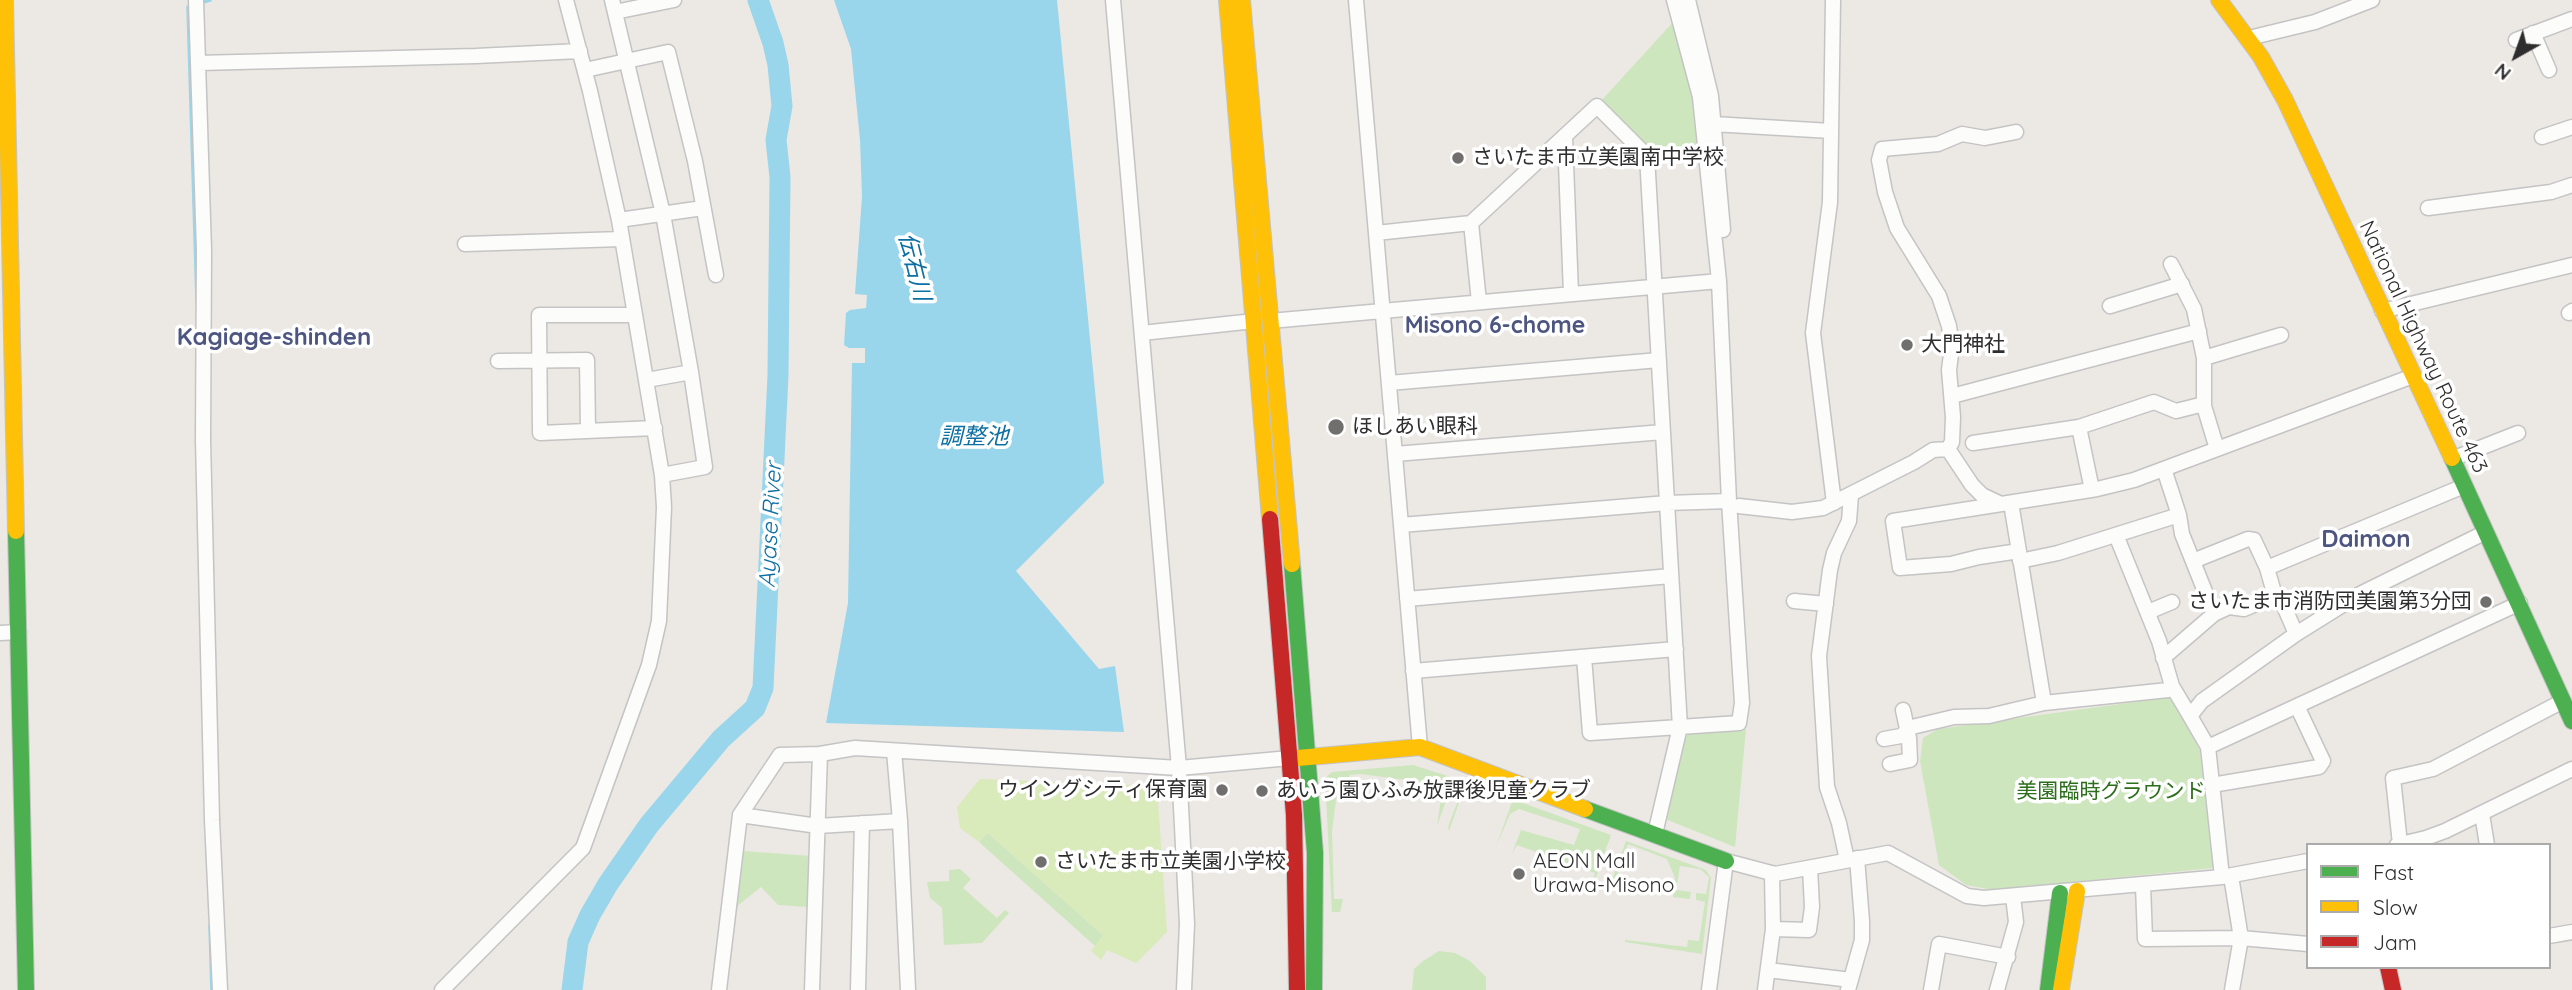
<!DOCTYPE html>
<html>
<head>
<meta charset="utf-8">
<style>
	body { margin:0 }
	#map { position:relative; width:2572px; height:990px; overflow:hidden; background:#ece8e4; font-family:Quicksand,sans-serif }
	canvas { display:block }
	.legend { position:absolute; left:2306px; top:843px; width:245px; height:126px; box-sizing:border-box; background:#fff; border:2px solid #ababab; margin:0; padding:9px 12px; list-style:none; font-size:21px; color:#2e2e2e }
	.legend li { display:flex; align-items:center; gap:14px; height:35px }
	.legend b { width:35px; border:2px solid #ababab }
	.north { position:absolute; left:2481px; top:21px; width:70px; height:70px; -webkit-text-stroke:5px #fff; paint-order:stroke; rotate:220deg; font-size:19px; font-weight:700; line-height:28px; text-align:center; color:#2e2e2e }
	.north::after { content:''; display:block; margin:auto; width:24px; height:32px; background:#2e2e2e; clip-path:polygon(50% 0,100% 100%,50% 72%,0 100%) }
</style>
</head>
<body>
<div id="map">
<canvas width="2572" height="990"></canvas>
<ul class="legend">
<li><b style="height:9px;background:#4caf50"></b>Fast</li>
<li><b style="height:9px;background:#ffc107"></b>Slow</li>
<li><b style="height:9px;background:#c62828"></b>Jam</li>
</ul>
<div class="north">N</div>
</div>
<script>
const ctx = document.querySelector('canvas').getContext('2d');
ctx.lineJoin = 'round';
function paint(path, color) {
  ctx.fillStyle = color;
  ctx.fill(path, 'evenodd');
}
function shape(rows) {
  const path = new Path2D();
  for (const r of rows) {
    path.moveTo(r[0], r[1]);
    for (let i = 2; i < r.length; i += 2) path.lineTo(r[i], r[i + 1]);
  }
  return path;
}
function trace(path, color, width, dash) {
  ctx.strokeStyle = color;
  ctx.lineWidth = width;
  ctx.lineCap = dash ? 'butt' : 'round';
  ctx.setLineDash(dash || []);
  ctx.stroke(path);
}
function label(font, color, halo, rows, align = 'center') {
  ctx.font = font + ' Quicksand,"Noto Sans JP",sans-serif';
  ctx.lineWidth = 7;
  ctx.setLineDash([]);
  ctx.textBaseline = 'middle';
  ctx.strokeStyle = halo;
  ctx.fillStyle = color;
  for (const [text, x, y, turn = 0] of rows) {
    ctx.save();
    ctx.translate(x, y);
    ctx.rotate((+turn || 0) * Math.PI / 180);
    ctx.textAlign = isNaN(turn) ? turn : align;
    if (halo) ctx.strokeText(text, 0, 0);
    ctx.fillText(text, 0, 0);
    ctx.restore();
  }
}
const green = shape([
	[1675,20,1696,99,1699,149,1652,156,1600,102],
	[2171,697,2200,751,2213,868,1993,890,1966,885,1939,865,1920,761,1923,738,1938,729],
	[1746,729,1735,847,1665,819,1683,731],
	[1413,765,1454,778,1437,826,1441,798,1432,795,1434,784,1361,774,1350,775,1346,786,1338,785,1332,831,1334,899,1343,899,1340,912,1332,912,1325,778,1332,772],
	[1465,782,1611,835,1594,883,1592,882,1595,873,1517,845,1512,853,1521,830,1574,845,1580,829,1519,809,1510,814,1496,847,1512,802,1475,789,1470,799,1461,797,1449,831,1448,827],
	[988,833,1104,936,1095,946,979,842],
	[1626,841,1706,870,1711,878,1702,954,1625,942,1625,940,1687,947,1688,940,1699,941,1705,902,1696,900,1696,893,1706,894,1709,877,1700,869,1680,866,1676,890,1691,892,1690,899,1673,897,1675,878,1667,859,1628,844,1613,888,1609,888],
	[743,851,811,856,807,907,778,905,761,887,736,907],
	[960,869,971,879,963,888,997,918,1005,910,1009,913,982,943,944,945,942,908,930,898,927,882,949,881,949,870],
	[1439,951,1455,953,1470,961,1486,977,1486,990,1412,990,1414,969,1423,961]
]);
const pitch = shape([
	[980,779,1157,786,1167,932,1136,963,1107,950,1101,960,1091,951,1103,935,988,833,979,842,960,828,957,807]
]);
const water = shape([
	[834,0,1057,0,1104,483,1016,571,1099,669,1115,666,1124,732,826,723,848,603,852,363,865,363,865,348,849,348,844,345,846,313,850,310,866,308,867,295,855,294,862,197,860,140,851,49]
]);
const stream = shape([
	[200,3,210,0],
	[193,5,188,7,197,302],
	[210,926,212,990]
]);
const river = shape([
	[572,990,578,942,590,915,608,884,649,825,721,739,755,708,763,688,778,375,780,177,776,140,782,106,778,65,773,43,758,0]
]);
const street = shape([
	[196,0,204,250,203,440,212,820,220,990],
	[612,0,663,214,691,372,705,467,662,475],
	[1113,0,1179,768,1187,924,1184,990],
	[1356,0,1420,747],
	[1688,0,1711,96,1723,230],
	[1833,0,1830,202,1813,333,1834,503],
	[615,12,674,0],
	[2533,33,2549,70],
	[2249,38,2315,22,2372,0],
	[2516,40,2572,19],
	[198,63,476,56,580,51],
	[585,70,668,52,695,161,716,275],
	[1713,124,1831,131],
	[1565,137,1571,294],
	[2542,137,2572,127],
	[2428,208,2551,192,2572,185],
	[619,220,703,208],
	[1471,223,1479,302],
	[1376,233,1471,223,1597,106,1647,156,1680,727,1655,834],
	[465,244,622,239],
	[2171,264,2194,309,2204,358,2204,406,2217,449],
	[2110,306,2182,284],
	[2382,311,2572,265],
	[2569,313,2572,311],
	[635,315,539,315,540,433,655,428],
	[1270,321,1719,281],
	[1142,333,1254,321],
	[2204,358,2281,335],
	[498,361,587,360,588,431],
	[647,380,691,372],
	[1389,383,1659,360],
	[1952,396,2199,331],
	[2079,427,2092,490],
	[1973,443,2079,427,2154,402,2176,411,2204,404],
	[1948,449,1952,442,1953,417,1949,370,1952,347,1949,326,1939,296,1897,228,1885,192,1879,160,1882,149,1938,144,1962,134,1985,138,2016,132],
	[1395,454,1663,432],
	[2452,459,2518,433],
	[2164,469,2179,515,2182,534,2214,614],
	[2011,503,2044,703],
	[1739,506,1792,512,1823,508,1914,462,1933,450,1948,449,1972,485,1982,495,2001,504],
	[1401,525,1667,503,1729,501],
	[2019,551,1979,557,1951,564,1900,568,1893,521,2097,489,2134,480,2413,376],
	[2020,561,2058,553,2179,515],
	[2193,561,2248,539,2254,540,2267,568,2275,596],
	[2267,568,2464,486],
	[1407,599,1671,576],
	[1794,601,1826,604],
	[2148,612,2172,602],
	[0,633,19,632],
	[1584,657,1590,733,1739,723,1742,703,1729,501,1719,281,1700,97,1674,0],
	[2163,658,2214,614,2229,607,2244,609,2275,596,2280,597,2296,634],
	[1413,671,1676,649],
	[2172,686,2190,716],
	[1884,739,1901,736,1912,727,1954,717,1989,716,2044,703,2168,690,2172,686,2159,641,2116,535],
	[2208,747,2520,603],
	[894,751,900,821,908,990],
	[1890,764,1910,760,1909,738,1903,710],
	[2212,785,2319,767,2323,761,2297,706],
	[2482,814,2487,845],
	[740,815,818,826,900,821],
	[2400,844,2393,778,2433,769,2563,701],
	[2397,845,2426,838,2445,831,2572,769],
	[1847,860,1839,823,1827,787,1819,656,1830,570,1834,553,1849,521,1851,495],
	[2231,876,2241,938,2232,990],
	[2222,877,2208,747,2190,716,2202,701,2296,634,2360,594,2486,532],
	[2143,885,2145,939,2241,938,2308,944],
	[1773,929,1809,930,1812,907,1810,868],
	[2549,936,2572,932],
	[1768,970,1851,980],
	[442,990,583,848,649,665,659,621,664,507,662,475,619,220,590,91,566,0],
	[719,990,740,815,780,755,820,754],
	[812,990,820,754,855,748,1179,768,1290,758],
	[858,990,862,823],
	[1709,990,1726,861,1775,874,1888,853,1967,896,1984,898,2222,877,2308,861],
	[1765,990,1773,929,1772,873],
	[1848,990,1862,940,1862,921,1857,858],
	[1931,990,1939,944,2008,957],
	[1997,990,2016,922,2013,896]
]);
const fast = shape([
	[2452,458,2572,721],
	[16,531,26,990],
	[1292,564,1315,853,1314,990],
	[1585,809,1726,861],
	[2048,990,2060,893]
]);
const slow = shape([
	[5,0,16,531],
	[1227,0,1270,519],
	[1242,0,1292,564],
	[2219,0,2261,57,2285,100,2452,458],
	[1298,758,1420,747,1585,809],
	[2061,990,2077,891]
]);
const jam = shape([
	[1270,519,1294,815,1297,990],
	[2388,967,2393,990]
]);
const markers = [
	[1458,158,7,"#706f6e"],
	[1907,345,7,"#706f6e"],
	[1336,427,9,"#706f6e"],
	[2486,602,7,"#706f6e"],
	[1222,790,7,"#706f6e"],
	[1262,791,7,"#706f6e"],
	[1041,862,7,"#706f6e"],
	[1519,874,7,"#706f6e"]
];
const poiNames = [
	["さいたま市立美園南中学校",1472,158],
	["大門神社",1921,345],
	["ほしあい眼科",1352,427],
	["さいたま市消防団美園第3分団",2472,602,"right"],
	["ウイングシティ保育園",1208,790,"right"],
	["あいう園ひふみ放課後児童クラブ",1276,791],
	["さいたま市立美園小学校",1055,862],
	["AEON Mall",1533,862],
	["Urawa-Misono",1533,886]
];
const streetNames = [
	["National Highway Route 463",2423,347,65]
];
const parkNames = [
	["美園臨時グラウンド",2111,792]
];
const waterNames = [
	["伝右川",914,267,76],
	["調整池",974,437],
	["Ayase River",771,525,-87]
];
const neighbourhoodNames = [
	["Misono 6-chome",1495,326]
];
const quarterNames = [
	["Kagiage-shinden",274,338],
	["Daimon",2366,540]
];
paint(green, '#cee6be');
paint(pitch, '#d9eabb');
paint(water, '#99d6ec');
trace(stream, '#99d6ec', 3.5);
trace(river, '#99d6ec', 21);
trace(street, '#c5c4c5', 17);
trace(fast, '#c5c4c5', 18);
trace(slow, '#c5c4c5', 18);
trace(jam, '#c5c4c5', 18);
trace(street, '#fcfcfb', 14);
trace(fast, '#4caf50', 16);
trace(slow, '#ffc107', 16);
trace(jam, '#c62828', 16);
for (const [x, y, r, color] of markers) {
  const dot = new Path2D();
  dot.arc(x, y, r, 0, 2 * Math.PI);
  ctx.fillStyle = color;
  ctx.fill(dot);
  trace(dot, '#fff', 2.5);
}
label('21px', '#2e2e2e', '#fff', poiNames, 'left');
label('21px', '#2e2e2e', '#fff', streetNames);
label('21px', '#2c6e1b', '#fff', parkNames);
label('italic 23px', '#0d6fa3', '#fff', waterNames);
label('bold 23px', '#4d5680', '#fff', neighbourhoodNames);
label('bold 24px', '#4d5680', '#fff', quarterNames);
</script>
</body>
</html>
